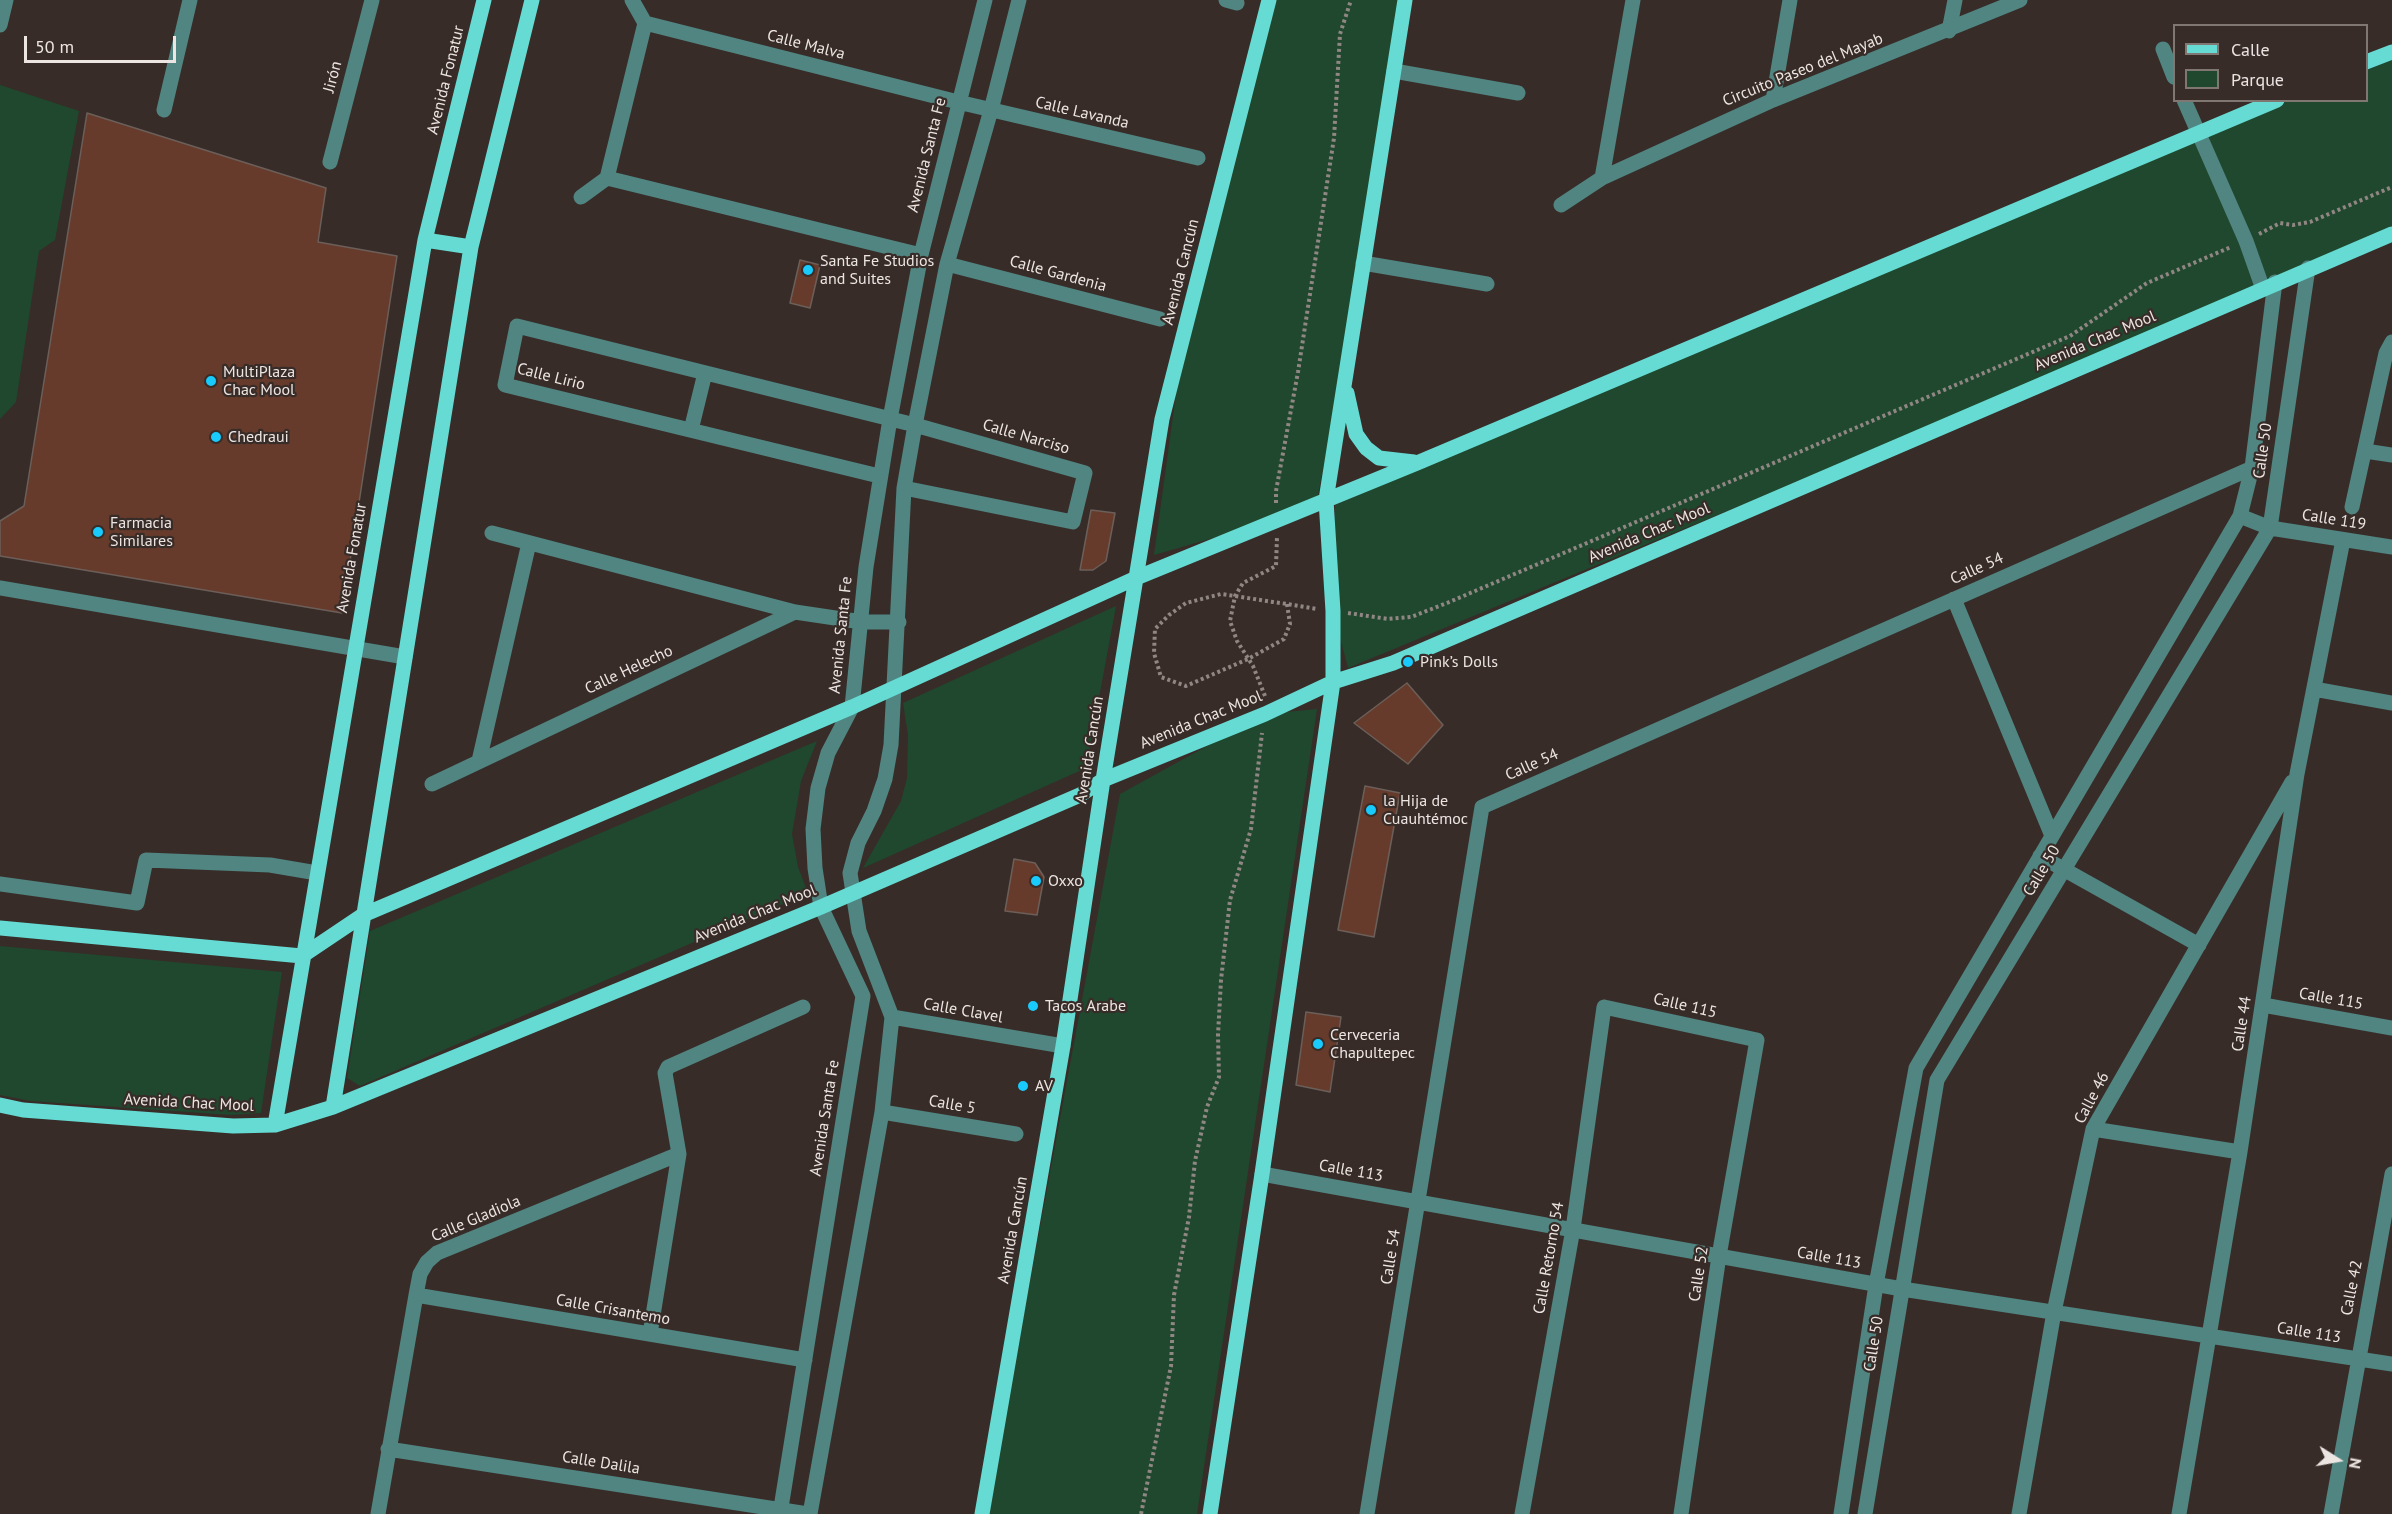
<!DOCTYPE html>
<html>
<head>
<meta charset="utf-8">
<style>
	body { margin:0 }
	#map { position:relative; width:2392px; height:1514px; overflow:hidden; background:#382c28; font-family:"PT Sans",sans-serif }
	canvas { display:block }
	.legend { position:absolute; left:2173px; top:24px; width:195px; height:78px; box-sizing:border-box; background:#382c28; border:2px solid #807672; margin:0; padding:8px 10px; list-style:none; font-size:18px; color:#ede5e2 }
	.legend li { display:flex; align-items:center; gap:12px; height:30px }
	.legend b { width:30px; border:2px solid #807672 }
	.north { position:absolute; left:2308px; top:1430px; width:60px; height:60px; -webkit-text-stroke:4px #382c28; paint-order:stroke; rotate:101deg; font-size:16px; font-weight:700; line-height:24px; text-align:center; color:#ede5e2 }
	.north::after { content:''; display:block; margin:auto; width:21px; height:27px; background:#ede5e2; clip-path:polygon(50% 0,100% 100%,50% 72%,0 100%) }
	.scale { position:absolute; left:24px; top:36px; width:152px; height:27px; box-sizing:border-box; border:3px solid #ede5e2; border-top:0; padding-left:8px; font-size:18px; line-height:21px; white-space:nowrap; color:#ede5e2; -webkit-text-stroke:4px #382c28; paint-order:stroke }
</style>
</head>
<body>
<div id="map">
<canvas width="2392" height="1514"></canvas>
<ul class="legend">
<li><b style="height:8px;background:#65dbd3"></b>Calle</li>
<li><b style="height:16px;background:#1f482e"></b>Parque</li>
</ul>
<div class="north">N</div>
<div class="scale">50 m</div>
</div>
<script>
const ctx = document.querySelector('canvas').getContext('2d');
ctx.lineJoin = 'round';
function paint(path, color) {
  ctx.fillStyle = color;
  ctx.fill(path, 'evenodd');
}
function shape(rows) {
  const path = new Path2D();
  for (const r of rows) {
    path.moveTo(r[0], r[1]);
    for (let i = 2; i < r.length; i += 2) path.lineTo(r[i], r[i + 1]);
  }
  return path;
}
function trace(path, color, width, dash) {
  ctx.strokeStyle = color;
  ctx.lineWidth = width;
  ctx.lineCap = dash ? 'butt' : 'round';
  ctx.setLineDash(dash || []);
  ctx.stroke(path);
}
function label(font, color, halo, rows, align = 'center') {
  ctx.font = font + ' "PT Sans",sans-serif';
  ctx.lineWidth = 4.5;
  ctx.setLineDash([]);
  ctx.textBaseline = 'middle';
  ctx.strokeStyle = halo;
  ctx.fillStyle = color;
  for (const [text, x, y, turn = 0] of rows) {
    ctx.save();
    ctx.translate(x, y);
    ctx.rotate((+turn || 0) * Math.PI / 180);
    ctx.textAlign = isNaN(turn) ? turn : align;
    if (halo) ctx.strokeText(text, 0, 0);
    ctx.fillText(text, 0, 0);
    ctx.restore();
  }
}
const green = shape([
	[1268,0,1405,0,1363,263,1318,495,1276,520,1154,555,1185,328],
	[2392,52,2392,233,2263,289,1348,668,1333,611,1335,505,2277,101,2366,100,2367,62],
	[0,85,79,111,55,240,39,251,16,402,0,419],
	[1116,606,1086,768,863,868,901,801,907,778,908,735,903,703],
	[1317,709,1197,1514,987,1514,1120,794,1265,714],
	[817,741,801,781,792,834,798,867,808,893,360,1086,347,1078,370,931],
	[0,946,282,972,261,1113,231,1115,31,1101,0,1095]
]);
const building = shape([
	[87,113,326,188,318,242,397,256,342,613,0,556,0,521,24,506,87,113],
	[800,260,820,265,810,308,790,303,800,260],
	[1091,510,1115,513,1106,561,1093,570,1080,570,1091,510],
	[1407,683,1443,725,1408,764,1354,723,1407,683],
	[1365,786,1400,793,1374,937,1338,930,1365,786],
	[1014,859,1035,863,1044,877,1037,915,1005,911,1014,859],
	[1306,1012,1341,1017,1330,1092,1296,1085,1306,1012]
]);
const path = shape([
	[2259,234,2280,223,2293,225,2310,222,2392,187],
	[1276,503,1276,491,1298,372,1334,138,1340,34,1351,0],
	[1287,604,1290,624,1284,639,1248,659,1186,686,1161,677,1154,653,1155,629,1169,615,1186,603,1221,594,1235,596,1273,602,1287,604,1317,609],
	[1348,613,1388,619,1411,617,1447,603,2070,336,2147,283,2231,247],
	[1265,696,1253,666,1237,641,1230,621,1235,596,1243,583,1276,566,1277,537],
	[1141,1514,1171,1366,1174,1295,1189,1217,1195,1161,1207,1107,1219,1077,1218,1035,1221,980,1230,900,1251,829,1262,733]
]);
const minor = shape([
	[1226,0,1237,3],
	[645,23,958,102,1198,158],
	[0,25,6,0],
	[1949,31,1955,0],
	[2163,49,2174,77],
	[1394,71,1518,93],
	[1773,100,1790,0],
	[2184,100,2246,241,2263,289],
	[164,110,190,0],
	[330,162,372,0],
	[607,178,921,255],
	[1602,178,1633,0],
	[581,197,607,178,645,23,632,0],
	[1561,205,1602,178,1773,100,2020,0],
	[1363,263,1487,284],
	[947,264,1160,319],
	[691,430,705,373],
	[2365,451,2392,455],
	[879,476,505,385,517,326,915,425,1085,473,1073,522,904,488],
	[2352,507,2386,353,2392,342],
	[2240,516,2270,528,2392,547],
	[492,533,795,612,862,622,899,622],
	[0,588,405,657],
	[1954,599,2052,836],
	[2314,689,2392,703],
	[479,761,529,543],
	[432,784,795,612],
	[2040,856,2199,945],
	[0,884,137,903,146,860,270,865,317,873],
	[2263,1005,2392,1028],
	[892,1017,1063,1046],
	[882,1112,1016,1134],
	[2093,1129,2240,1152],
	[1262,1174,1902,1289,2392,1364],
	[416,1295,805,1360],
	[650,1334,679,1154,665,1073,668,1067,803,1007],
	[388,1449,808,1514],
	[378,1514,416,1295,420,1274,427,1262,437,1253,679,1154],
	[780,1514,863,996,821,907,815,868,813,829,818,788,828,753,852,707,866,567,890,419,921,255,985,0],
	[810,1514,882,1112,892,1017,859,931,850,873,858,843,874,811,885,779,891,745,904,488,915,425,947,264,991,110,1019,0],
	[1367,1514,1482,807,2252,468],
	[1522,1514,1573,1229,1604,1007,1757,1040,1719,1256,1681,1514],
	[1841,1514,1876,1285,1916,1068,2240,516,2252,468,2275,282],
	[1865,1514,1937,1080,2270,528,2308,268],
	[2019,1514,2054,1312,2093,1129,2292,782],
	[2179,1514,2240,1152,2297,774,2343,540],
	[2331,1514,2392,1174]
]);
const major = shape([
	[2366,62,2392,52],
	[425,240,471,247],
	[1347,393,1356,434,1366,448,1379,458,1414,462],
	[0,928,302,956,363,915,852,707,1136,578,1417,463,2277,100],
	[0,1105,23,1110,233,1126,275,1125,333,1107,821,907,1080,795,1103,780,1265,714,1333,682,1393,663,2392,234],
	[333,1107,471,247,532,0],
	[275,1125,425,240,484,0],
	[982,1514,1063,1046,1103,780,1162,419,1269,0],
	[1210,1514,1262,1174,1333,682,1333,611,1326,500,1405,0]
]);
const markers = [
	[808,270,6,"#19cafc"],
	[211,381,6,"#19cafc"],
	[216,437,6,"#19cafc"],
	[98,532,6,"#19cafc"],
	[1408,662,6,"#19cafc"],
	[1371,810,6,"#19cafc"],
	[1036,881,6,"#19cafc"],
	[1033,1006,6,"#19cafc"],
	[1318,1044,6,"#19cafc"],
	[1023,1086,6,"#19cafc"]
];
const streetNames = [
	["Calle Malva",806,45,14],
	["Circuito Paseo del Mayab",1803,70,-22],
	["Jirón",333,77,-75],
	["Avenida Fonatur",446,80,-76],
	["Calle Lavanda",1082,113,13],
	["Avenida Santa Fe",927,155,-76],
	["Avenida Cancún",1181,272,-76],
	["Calle Gardenia",1058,274,15],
	["Avenida Chac Mool",2095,341,-23],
	["Calle Lirio",551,377,14],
	["Calle Narciso",1026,437,16],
	["Calle 50",2263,451,-82],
	["Calle 119",2334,520,9],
	["Avenida Chac Mool",1649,533,-23],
	["Avenida Fonatur",352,558,-80],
	["Calle 54",1977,569,-24],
	["Avenida Santa Fe",841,635,-84],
	["Calle Helecho",629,670,-25],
	["Avenida Chac Mool",1201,720,-22],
	["Avenida Cancún",1090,750,-81],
	["Calle 54",1532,765,-24],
	["Calle 50",2042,871,-59],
	["Avenida Chac Mool",755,914,-22],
	["Calle 115",2331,999,10],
	["Calle 115",1685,1006,13],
	["Calle Clavel",963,1011,10],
	["Calle 44",2242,1024,-81],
	["Calle 46",2092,1098,-62],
	["Avenida Chac Mool",189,1103,3],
	["Calle 5",952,1105,10],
	["Avenida Santa Fe",825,1118,-81],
	["Calle 113",1351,1171,10],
	["Calle Gladiola",476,1219,-23],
	["Avenida Cancún",1013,1230,-80],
	["Calle 54",1391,1257,-81],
	["Calle Retorno 54",1549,1258,-80],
	["Calle 113",1829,1258,10],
	["Calle 52",1699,1274,-81],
	["Calle 42",2352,1288,-79],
	["Calle Crisantemo",613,1310,10],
	["Calle 113",2309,1333,9],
	["Calle 50",1874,1344,-81],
	["Calle Dalila",601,1463,9]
];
const poiNames = [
	["Santa Fe Studios",820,261],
	["and Suites",820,279],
	["MultiPlaza",223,372],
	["Chac Mool",223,390],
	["Chedraui",228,437],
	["Farmacia",110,523],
	["Similares",110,541],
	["Pink’s Dolls",1420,662],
	["la Hija de",1383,801],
	["Cuauhtémoc",1383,819],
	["Oxxo",1048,881],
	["Tacos Arabe",1045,1006],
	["Cerveceria",1330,1035],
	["Chapultepec",1330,1053],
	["AV",1035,1086]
];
paint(green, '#1f482e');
paint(building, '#663b2b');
trace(building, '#6c5f5a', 1.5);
trace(path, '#908683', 4, [3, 3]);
trace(minor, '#508581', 15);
trace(major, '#65dbd3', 15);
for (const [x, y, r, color] of markers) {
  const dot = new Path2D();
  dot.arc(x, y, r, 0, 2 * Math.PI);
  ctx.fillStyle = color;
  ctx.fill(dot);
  trace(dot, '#382c28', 2);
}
label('16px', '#ede5e2', '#382c28', streetNames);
label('16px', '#ede5e2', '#382c28', poiNames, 'left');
</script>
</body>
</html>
